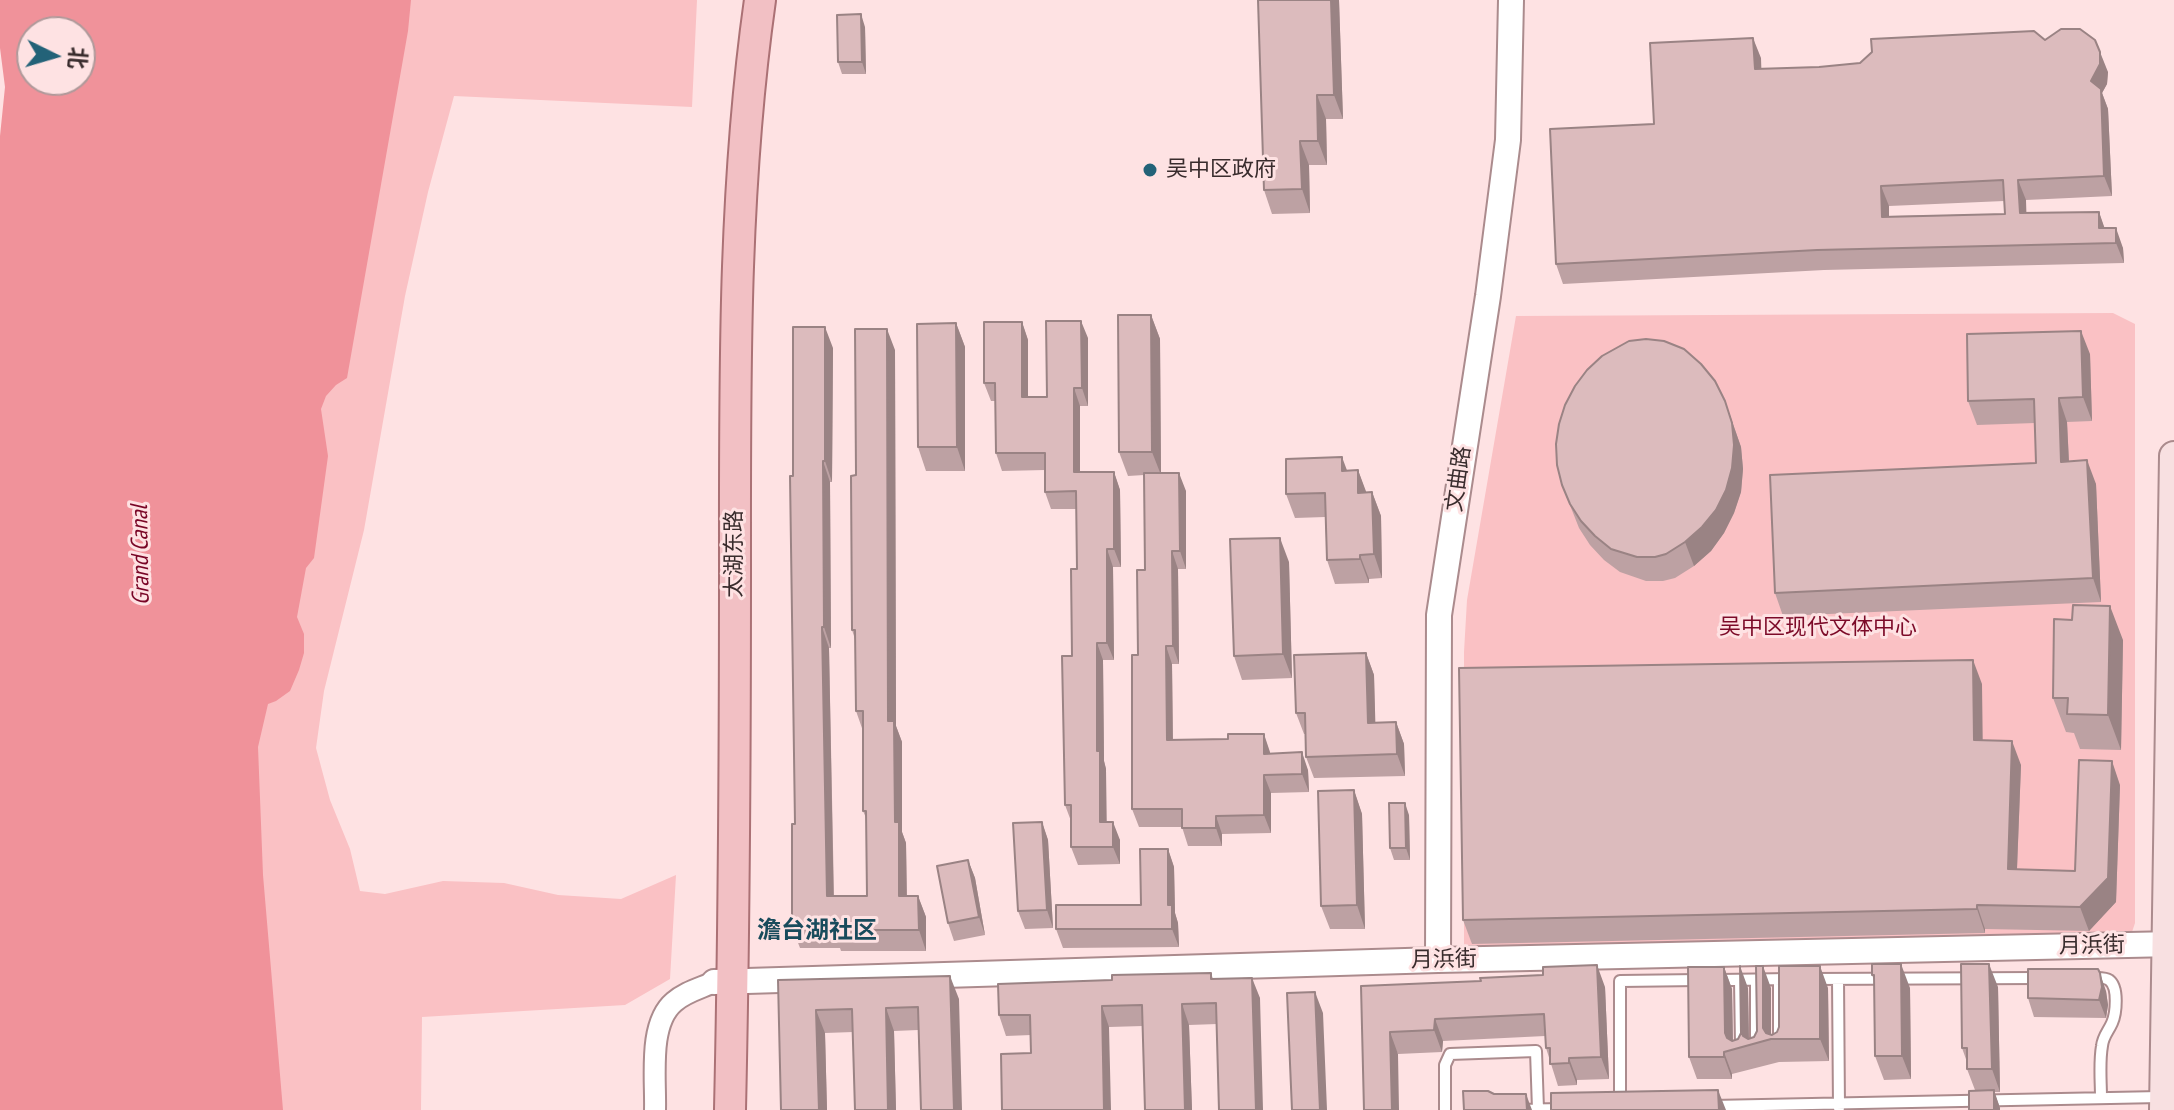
<!DOCTYPE html>
<meta charset="utf-8">
<style>
body{margin:0}
#map{position:relative;width:2174px;height:1110px;overflow:hidden;background:#fee2e3;font-family:"PT Sans Narrow","Noto Sans SC",sans-serif}
canvas{display:block}
.north{position:absolute;left:16px;top:16px;width:80px;height:80px;box-sizing:border-box;background:#fee2e3;border:2px solid #af999a;border-radius:50%;rotate:95deg;font-size:22px;font-weight:700;line-height:32px;text-align:center;color:#392c2d}
.north::after{content:'';display:block;margin:auto;width:28px;height:36px;background:#236278;clip-path:polygon(50% 0,100% 100%,50% 72%,0 100%)}
</style>
<div id="map">
<canvas width="2174" height="1110"></canvas>
<div class="north">北</div>
</div>
<script>
const ctx = document.querySelector('canvas').getContext('2d');
ctx.lineJoin = 'round';
function fillPath(path, color) {
  ctx.fillStyle = color;
  ctx.fill(path, 'evenodd');
}
function stroke(path, color, width, dash) {
  ctx.strokeStyle = color;
  ctx.lineWidth = width;
  ctx.lineCap = dash ? 'butt' : 'round';
  ctx.setLineDash(dash || []);
  ctx.stroke(path);
}
function label(font, color, halo, rows, align = 'center') {
  ctx.font = font + ' "PT Sans Narrow","Noto Sans SC",sans-serif';
  ctx.lineWidth = 6;
  ctx.setLineDash([]);
  ctx.textBaseline = 'middle';
  ctx.strokeStyle = halo;
  ctx.fillStyle = color;
  for (const [text, x, y, turn = 0] of rows) {
    ctx.save();
    ctx.translate(x, y);
    ctx.rotate((+turn || 0) * Math.PI / 180);
    ctx.textAlign = isNaN(turn) ? turn : align;
    if (halo) ctx.strokeText(text, 0, 0);
    ctx.fillText(text, 0, 0);
    ctx.restore();
  }
}
fillPath(new Path2D(`
 M315,0H697L692,107L454,96L428,192L405,296L364,530L324,691L316,748L330,800L350,849L360,891L385,894L443,881L504,883L558,895L621,899L676,875L670,979L625,1005L422,1017L421,1110H234L223,845Z
 M2113,313L2135,324V923L2132,932L2122,937L1464,949V652L1467,600L1516,316Z`), '#fac1c4');
fillPath(new Path2D(`
 M0,0H411L408,31L347,378L336,385L326,396L321,409L328,456L314,558L306,568L297,617L304,634V653L299,670L290,691L276,701L268,704L258,747L263,875L283,1110H0V136L5,87L0,48ZM32,32H80V80H32Z`), '#f0929a');
const service = new Path2D(`
 M2091,978C2096,978 2105,977 2109,980C2119,987 2116,1014 2112,1023C2108,1032 2103,1036 2102,1046C2099,1063 2101,1081 2101,1098
 M1811,979L2039,978
 M1838,979L1839,1108
 M1719,980L1791,979
 M1740,980L1741,1046
 M1756,980V1046
 M1779,1037V979
 M1620,1102V981L1699,980
 M1712,1106L2160,1097
 M1445,1110V1065L1450,1054L1536,1051L1538,1109
 M1503,1110L1564,1109`);
const minor = new Path2D(`
 M655,1110C656,1078 648,1024 674,1002C685,992 701,988 714,982`);
const tertiary = new Path2D(`
 M1438,960L1439,615L1488,296L1508,140L1511,0
 M714,982L1438,960L2174,944`);
const secondary = new Path2D(`
 M2164,1110L2174,456`);
const primary = new Path2D(`
 M730,1110C734,931 735,752 735,573C735,381 733,190 760,0`);
stroke(service, '#ab8b8d', 14);
stroke(minor, '#ab8b8d', 24);
stroke(tertiary, '#ab8b8d', 28);
stroke(secondary, '#ab8b8d', 32);
stroke(primary, '#ab7175', 34);
stroke(service, '#fff', 10);
stroke(minor, '#fff', 20);
stroke(tertiary, '#fff', 24);
stroke(secondary, '#f8e0e1', 28);
stroke(primary, '#f2c0c4', 30);
fillPath(new Path2D(`
 M1339,0L1343,119H1326L1327,165H1309L1310,213L1272,214L1264,190Z
 M865,27L866,74H842L838,62Z
 M2045,40L2108,72L2107,84L2102,93L2108,109L2112,196L2026,200V213L2099,212L2104,228L2123,248L2124,263L1824,270L1563,284L1556,264L1654,124L1761,58V69L1819,67L1860,63ZM2004,201L2005,214L1889,216V206Z
 M1151,315L1160,339L1161,473L1186,491V569H1178L1179,664H1172L1173,740L1270,752V754L1308,770L1309,792L1271,793V833L1222,834V846H1188L1182,827H1139L1132,809L1138,655L1145,570L1144,475L1128,476L1119,452Z
 M1022,322L1028,340V397H1047L1088,338V406H1080V472H1114L1120,490L1121,567H1113L1114,660H1103L1104,761L1106,769V822L1120,840V864L1078,865L1071,847V821L1065,805L1077,569L1076,509H1051L1045,492V470L1002,471L996,453L995,401H991L984,383Z
 M956,323L965,347V471H926L918,447Z
 M833,348L832,482H830L831,648H829L834,896H867V820L863,811V731L856,711L855,639L852,630L856,475L895,350L896,726L902,742V832L906,843L907,896H918L926,917V951H841L840,948H800L792,927L795,824L793,476Z
 M2090,354L2092,421L2067,422L2069,461L2096,484L2101,602L1783,616L1775,593L2036,463L2035,423L1977,425L1968,401Z
 M1725,401L1741,447L1743,469L1741,492L1734,513L1724,533L1711,551L1694,566L1675,578L1663,581H1646L1620,572L1604,560L1590,545L1579,528L1562,485Z
 M1347,470H1358L1366,493L1372,492L1381,516L1382,578L1369,579V583L1335,584L1327,560L1325,517L1295,518L1286,494Z
 M1289,562L1292,678L1242,680L1234,656Z
 M2123,640L2121,750L2080,749L2074,733L2066,732L2053,698Z
 M1366,653L1374,675L1375,723L1396,722L1404,744L1405,776L1314,778L1306,757L1305,734H1304L1296,713Z
 M1982,684V740L2021,765L2017,870L2075,871L2120,785L2116,902L2089,931L1985,929V933L1472,944L1463,920Z
 M1354,790L1362,814L1365,929H1330L1321,906Z
 M1409,815L1410,860H1394L1390,848Z
 M1042,822L1048,840L1053,928L1025,929L1018,911Z
 M1168,849L1174,867L1175,913L1178,923L1179,947L1063,948L1056,929L1141,905Z
 M968,860L975,878L985,935L954,941L948,923Z
 M1724,967L1732,989L1733,1041L1738,1039L1741,1033L1748,988L1749,1039L1754,1037L1757,1031L1771,988V1035L1777,1032L1828,988L1829,1061L1779,1062L1732,1074V1079H1697L1689,1057Z
 M1211,973L1213,979L1260,998L1217,1024L1189,1025L1192,1110H1145L1143,1026L1109,1027L1031,1053V1035L1006,1036L999,1015L1112,980Z
 M1872,975L1910,988L1911,1079L1884,1080L1875,1056L1874,980Z
 M778,980L959,999L918,1030L894,1031L896,1110H855L853,1032L825,1033L827,1110H781Z
 M1361,986L1605,987L1609,1079L1577,1080V1085L1558,1086L1546,1048L1545,1036L1443,1041L1442,1052L1398,1054Z
 M1998,987L2000,1092H1994L2000,1108L1975,1090L1967,1069V1062L1962,1048Z
 M2106,991L2108,1005L2106,1018L2034,1017L2028,998Z`), '#bda1a3');
fillPath(new Path2D(`
 M1331,0H1339L1343,119L1334,95Z
 M861,14L865,27L866,74L862,62Z
 M1753,38L1761,58L1762,89L1755,69Z
 M2100,52L2108,72L2107,84L2102,93L2108,109L2112,196L2104,176L2091,81Z
 M1317,95L1326,119L1327,165L1318,141Z
 M1300,141L1309,165L1310,213L1302,189Z
 M2018,180L2026,200L2027,233L2020,213Z
 M1881,186L1889,206V237L1882,217Z
 M2099,212L2106,232L2099,228Z
 M2116,228L2123,248L2124,263L2116,243Z
 M1151,315L1160,339L1161,475L1152,452Z
 M1081,321L1088,338V406L1082,388Z
 M1022,322L1028,340V414L1022,397Z
 M956,323L965,347V471L957,447Z
 M825,327L833,348L832,482L825,461Z
 M887,329L895,350L896,726L902,742V832L906,843L907,917L899,896L888,721Z
 M2081,331L2090,354L2092,421L2083,397Z
 M1074,388L1080,406V490L1074,472Z
 M2059,398L2067,422L2070,485L2061,462Z
 M1725,401L1741,447L1743,469L1741,492L1734,513L1724,533L1711,551L1694,566L1685,542Z
 M1342,457L1351,481L1342,471Z
 M2087,460L2096,484L2101,602L2093,578Z
 M823,461L830,482L831,648L824,627Z
 M1358,470L1367,494L1358,493Z
 M1114,472L1120,490L1121,567L1114,549Z
 M1179,473L1186,491V569L1180,551Z
 M1372,492L1381,516L1382,578L1374,554Z
 M1280,538L1289,562L1292,678L1283,654Z
 M1107,549L1113,567L1114,660L1107,643Z
 M1172,551L1178,569L1179,664L1173,646Z
 M1360,555L1369,579V583L1360,559Z
 M2110,606L2123,640L2121,750L2108,715Z
 M822,627L829,648L834,917L827,896Z
 M1097,643L1103,660L1104,761L1106,769L1107,840L1100,822L1097,751Z
 M1166,646L1172,664L1173,758L1167,740Z
 M1366,653L1374,675L1376,745L1368,723Z
 M1973,660L1982,684L1983,763L1974,740Z
 M1396,722L1404,744L1405,776L1397,754Z
 M1264,734L1270,752L1271,772L1264,754Z
 M2012,741L2021,765L2016,893L2008,869Z
 M1302,752L1308,770L1309,792L1302,774Z
 M2112,761L2120,785L2116,902L2089,931L2080,907Z
 M1264,775L1271,793V833L1264,815Z
 M1354,790L1362,814L1365,929L1357,905Z
 M1405,803L1409,815L1410,860L1406,848Z
 M1216,816L1222,834V846L1216,828Z
 M1042,822L1048,840L1053,928L1047,910Z
 M1113,822L1120,840V864L1113,847Z
 M1168,849L1174,867L1175,913L1178,923L1179,947L1172,929L1168,905Z
 M968,860L975,878L985,935L979,917Z
 M918,896L926,917V951L919,930Z
 M1977,905L1985,929V933L1977,909Z
 M1901,964L1910,988L1911,1079L1902,1056Z
 M1989,964L1998,987L2000,1092L1992,1069Z
 M1597,965L1605,987L1609,1079L1601,1057Z
 M1740,966L1748,988L1749,1045L1746,1046L1741,1031Z
 M1763,966L1771,988V1040L1763,1028Z
 M1820,966L1828,988L1829,1061L1820,1039Z
 M1724,967L1732,989L1733,1050L1725,1033Z
 M2100,973L2106,991L2108,1005L2106,1018L2099,1000Z
 M950,976L959,999L962,1110H954Z
 M1252,978L1260,998L1263,1110H1256Z
 M1315,992L1323,1013L1327,1110H1320Z
 M1182,1004L1189,1025L1192,1110H1185Z
 M1102,1006L1109,1027L1111,1110H1104Z
 M886,1008L894,1031L896,1110H888Z
 M816,1010L825,1033L827,1110H819Z
 M1435,1019L1443,1041L1442,1052L1434,1030Z
 M1390,1032L1398,1054L1399,1110H1392Z
 M1724,1052L1732,1074V1079L1724,1057Z
 M1569,1058L1577,1080V1085L1569,1063Z
 M1718,1090L1726,1110H1719Z
 M1994,1090L2000,1108V1110H1994Z
 M1526,1094L1532,1110H1527Z`), '#9a8384');
const building = new Path2D(`
 M1258,0H1331L1334,95H1317L1318,141H1300L1302,189L1264,190Z
 M861,14L862,62H838L837,15Z
 M2061,29H2080L2095,40L2100,52V64L2091,81L2101,89L2104,176L2018,180L2020,213L2099,212V228H2116V243L1817,250L1556,264L1550,129L1654,124L1650,43L1753,38L1755,69L1819,67L1860,63L1872,52L1871,39L2034,31L2045,40ZM2003,180L2005,214L1882,217L1881,186Z
 M1118,315H1151L1152,452H1119Z
 M1046,321H1081L1082,388H1074V472H1114V549H1107V643H1097V751H1100V822H1113V847H1071V805H1065L1062,656H1072L1071,569H1077L1076,491L1045,492V453H996L995,383H984V322H1022V397H1047Z
 M956,323L957,447H918L917,324Z
 M793,327H825V461H823L824,627H822L827,896H867L866,811H863V711H856L855,630H852L851,476L856,475L855,329H887L888,721H894L895,822H899V896H918L919,930H833V927H792V824H795L790,476H793Z
 M2081,331L2083,397L2059,398L2061,462L2087,460L2093,578L1775,593L1770,475L2036,463L2034,399L1968,401L1967,334Z
 M1646,339L1664,341L1684,349L1701,364L1715,381L1725,401L1732,423L1734,445L1732,468L1726,490L1716,510L1702,527L1685,542L1666,554L1655,557H1637L1611,549L1595,536L1581,521L1570,504L1562,485L1557,465L1556,444L1559,424L1565,405L1575,386L1587,370L1602,356L1629,341Z
 M1342,457V471L1358,470V493L1372,492L1374,554L1360,555V559L1327,560L1325,493L1286,494V459Z
 M1144,473H1179L1180,551H1172L1173,646H1166L1167,740L1228,739V734H1264V754L1302,752V774L1264,775V815L1216,816V828H1182V809H1132V655H1138L1137,570H1145Z
 M1280,538L1283,654L1234,656L1230,539Z
 M2073,605L2110,606L2108,715L2067,714L2068,698H2053L2054,619L2072,620Z
 M1366,653L1368,723L1396,722L1397,754L1306,757L1305,713H1296L1294,655Z
 M1973,660L1974,740L2012,741L2008,869L2075,871L2079,760L2112,761L2108,878L2080,907L1977,905V909L1463,920L1459,668Z
 M1354,790L1357,905L1321,906L1318,791Z
 M1389,803H1405L1406,848H1390Z
 M1042,822L1047,910L1018,911L1013,823Z
 M1140,849H1168V905H1172V929H1056V905H1141Z
 M968,860L979,917L948,923L937,866Z
 M1872,964H1901L1902,1056H1875L1874,975H1872Z
 M1961,964H1989L1992,1069H1967V1048H1962Z
 M1597,965L1601,1057L1569,1058V1063L1550,1064V1048H1546L1544,1014L1435,1019L1434,1030L1390,1032L1392,1110H1364L1361,986L1481,981L1480,978L1543,975V967Z
 M1740,966L1741,1031L1743,1036L1748,1039L1754,1037L1757,1031L1756,966H1763V1028L1766,1033L1772,1035L1777,1032L1779,1027V966H1820V1039H1771L1724,1052V1057H1689L1688,967H1724L1725,1033L1727,1038L1732,1041L1738,1039L1741,1033Z
 M2028,969H2098L2100,973L2102,987L2099,1000L2028,998Z
 M1211,973V979L1252,978L1256,1110H1219L1216,1003L1182,1004L1185,1110H1145L1142,1005L1102,1006L1104,1110H1002L1001,1054L1031,1053L1030,1015H999L998,984L1112,980V975Z
 M950,976L954,1110H921L918,1007L886,1008L888,1110H855L852,1009L816,1010L819,1110H781L778,980Z
 M1315,992L1320,1110H1292L1287,993Z
 M1718,1090L1719,1110H1551V1093Z
 M1994,1090V1110H1969V1091Z
 M1463,1091H1488L1494,1094H1526L1527,1110H1464Z`);
fillPath(building, '#dcbbbd');
stroke(building, '#9a8384', 2);
for (const [x, y, r, color] of [
 [1150,170,8,"#236278"]
]) {
  const dot = new Path2D();
  dot.arc(x, y, r, 0, 2 * Math.PI);
  ctx.fillStyle = color;
  ctx.fill(dot);
  stroke(dot, '#fee2e3', 3);
}
label('22px', '#392c2d', '#fee2e3', [
 ["吴中区政府",1166,170]
], 'left');
label('22px', '#392c2d', '#fee2e3', [
 ["文曲路",1459,479,-82],
 ["太湖东路",735,554,-90],
 ["月浜街",2092,946,-1],
 ["月浜街",1444,960,-1]
]);
label('22px', '#7c0a28', '#fee2e3', [
 ["吴中区现代文体中心",1818,628]
]);
label('italic 24px', '#790526', '#fee2e3', [
 ["Grand Canal",141,555,-91]
]);
label('bold 24px', '#194b5c', '#fee2e3', [
 ["澹台湖社区",817,931]
]);
</script>
